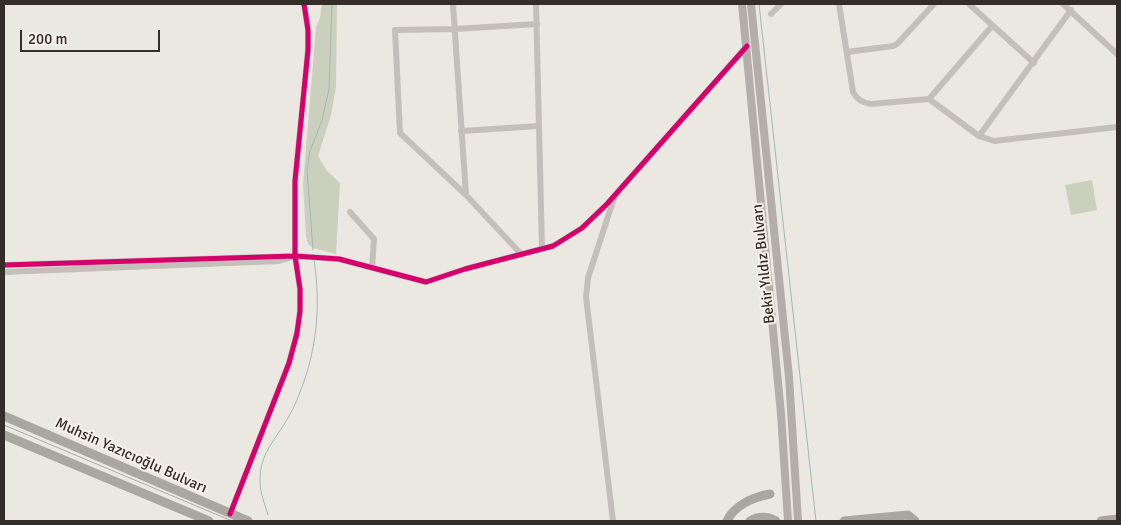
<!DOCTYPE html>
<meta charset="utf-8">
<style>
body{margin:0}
#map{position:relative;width:1121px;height:525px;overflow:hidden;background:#ebe7e1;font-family:Signika,sans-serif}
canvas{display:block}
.frame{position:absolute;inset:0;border:5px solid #342d29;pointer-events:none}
.scale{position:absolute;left:20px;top:30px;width:140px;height:22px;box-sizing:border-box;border:2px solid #342d29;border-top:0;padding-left:6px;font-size:15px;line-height:18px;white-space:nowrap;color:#342d29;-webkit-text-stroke:4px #f7f2e9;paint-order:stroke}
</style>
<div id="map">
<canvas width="1121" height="525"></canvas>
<div class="frame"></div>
<div class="scale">200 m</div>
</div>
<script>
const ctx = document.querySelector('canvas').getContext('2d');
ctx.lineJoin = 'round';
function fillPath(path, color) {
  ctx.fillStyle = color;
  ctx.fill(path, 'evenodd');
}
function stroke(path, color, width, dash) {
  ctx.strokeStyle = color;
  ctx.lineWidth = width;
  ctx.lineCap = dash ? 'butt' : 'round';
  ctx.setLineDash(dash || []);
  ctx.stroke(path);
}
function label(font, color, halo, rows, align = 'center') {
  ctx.font = font + ' Signika,sans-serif';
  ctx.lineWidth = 4;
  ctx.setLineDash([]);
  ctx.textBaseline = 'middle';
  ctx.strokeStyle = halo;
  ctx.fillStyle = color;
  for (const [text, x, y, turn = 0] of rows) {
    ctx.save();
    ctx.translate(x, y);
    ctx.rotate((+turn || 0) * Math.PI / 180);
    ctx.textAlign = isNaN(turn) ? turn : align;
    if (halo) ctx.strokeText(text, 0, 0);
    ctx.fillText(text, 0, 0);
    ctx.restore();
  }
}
fillPath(new Path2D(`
 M322,4H337L336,86L331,115L318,156L327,171L340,183L336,254L313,248L308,244L306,236L303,184L316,27L320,18Z
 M1092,180L1097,210L1071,215L1065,185Z`), '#cbcfbd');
stroke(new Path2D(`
 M759,4L816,521
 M313,250L307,170L310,151L322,120L329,89L332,4
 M268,515C265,504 260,493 260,482C259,459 271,444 283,426C290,415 296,404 300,392C317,350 321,304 314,260`), '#9fb8b9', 1);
stroke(new Path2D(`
 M453,4L466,195
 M536,4L542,249
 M839,4L853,92C857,100 863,103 871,104L929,99L979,136L994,141L1117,127
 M969,4L1034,63
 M1063,4L1117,54
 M771,14L781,4
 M847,52L893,46L897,44L934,4
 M929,99L992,26
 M461,131L539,126
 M979,136L1071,10
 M350,212L374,239L372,268
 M522,255L466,195L400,133L395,30L455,29L537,24
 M4,265L295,256L339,259L426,282L465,269L553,246L582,228L607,204L747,46
 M4,272L279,261L289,258
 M230,514L289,363L297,333L300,311V289L295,256V181L308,50V30L304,4
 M613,521L586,297L588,278L614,198`), '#c4bfba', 6);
stroke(new Path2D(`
 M742,4L781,414L788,521
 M751,4L789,377L798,521`), '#b3aea9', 8);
stroke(new Path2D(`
 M4,416L248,521
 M4,435L209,521
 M727,521C734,505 754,497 770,494
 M750,521C758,516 768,516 776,521
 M844,521L908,515L915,521
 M1101,521L1117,519`), '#aaa6a0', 9);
stroke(new Path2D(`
 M4,425L232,521`), '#aca8a4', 1);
stroke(new Path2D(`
 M4,265L295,256L339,259L426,282L465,269L553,246L582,228L607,204L747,46
 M230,514L289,363L297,333L300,311V289L295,256V181L308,50V30L304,4`), '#d6006c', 5);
label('15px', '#342d29', '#f7f2e9', [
 ["Bekir Yıldız Bulvarı",764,264,-96],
 ["Muhsin Yazıcıoğlu Bulvarı",131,456,24]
]);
</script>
